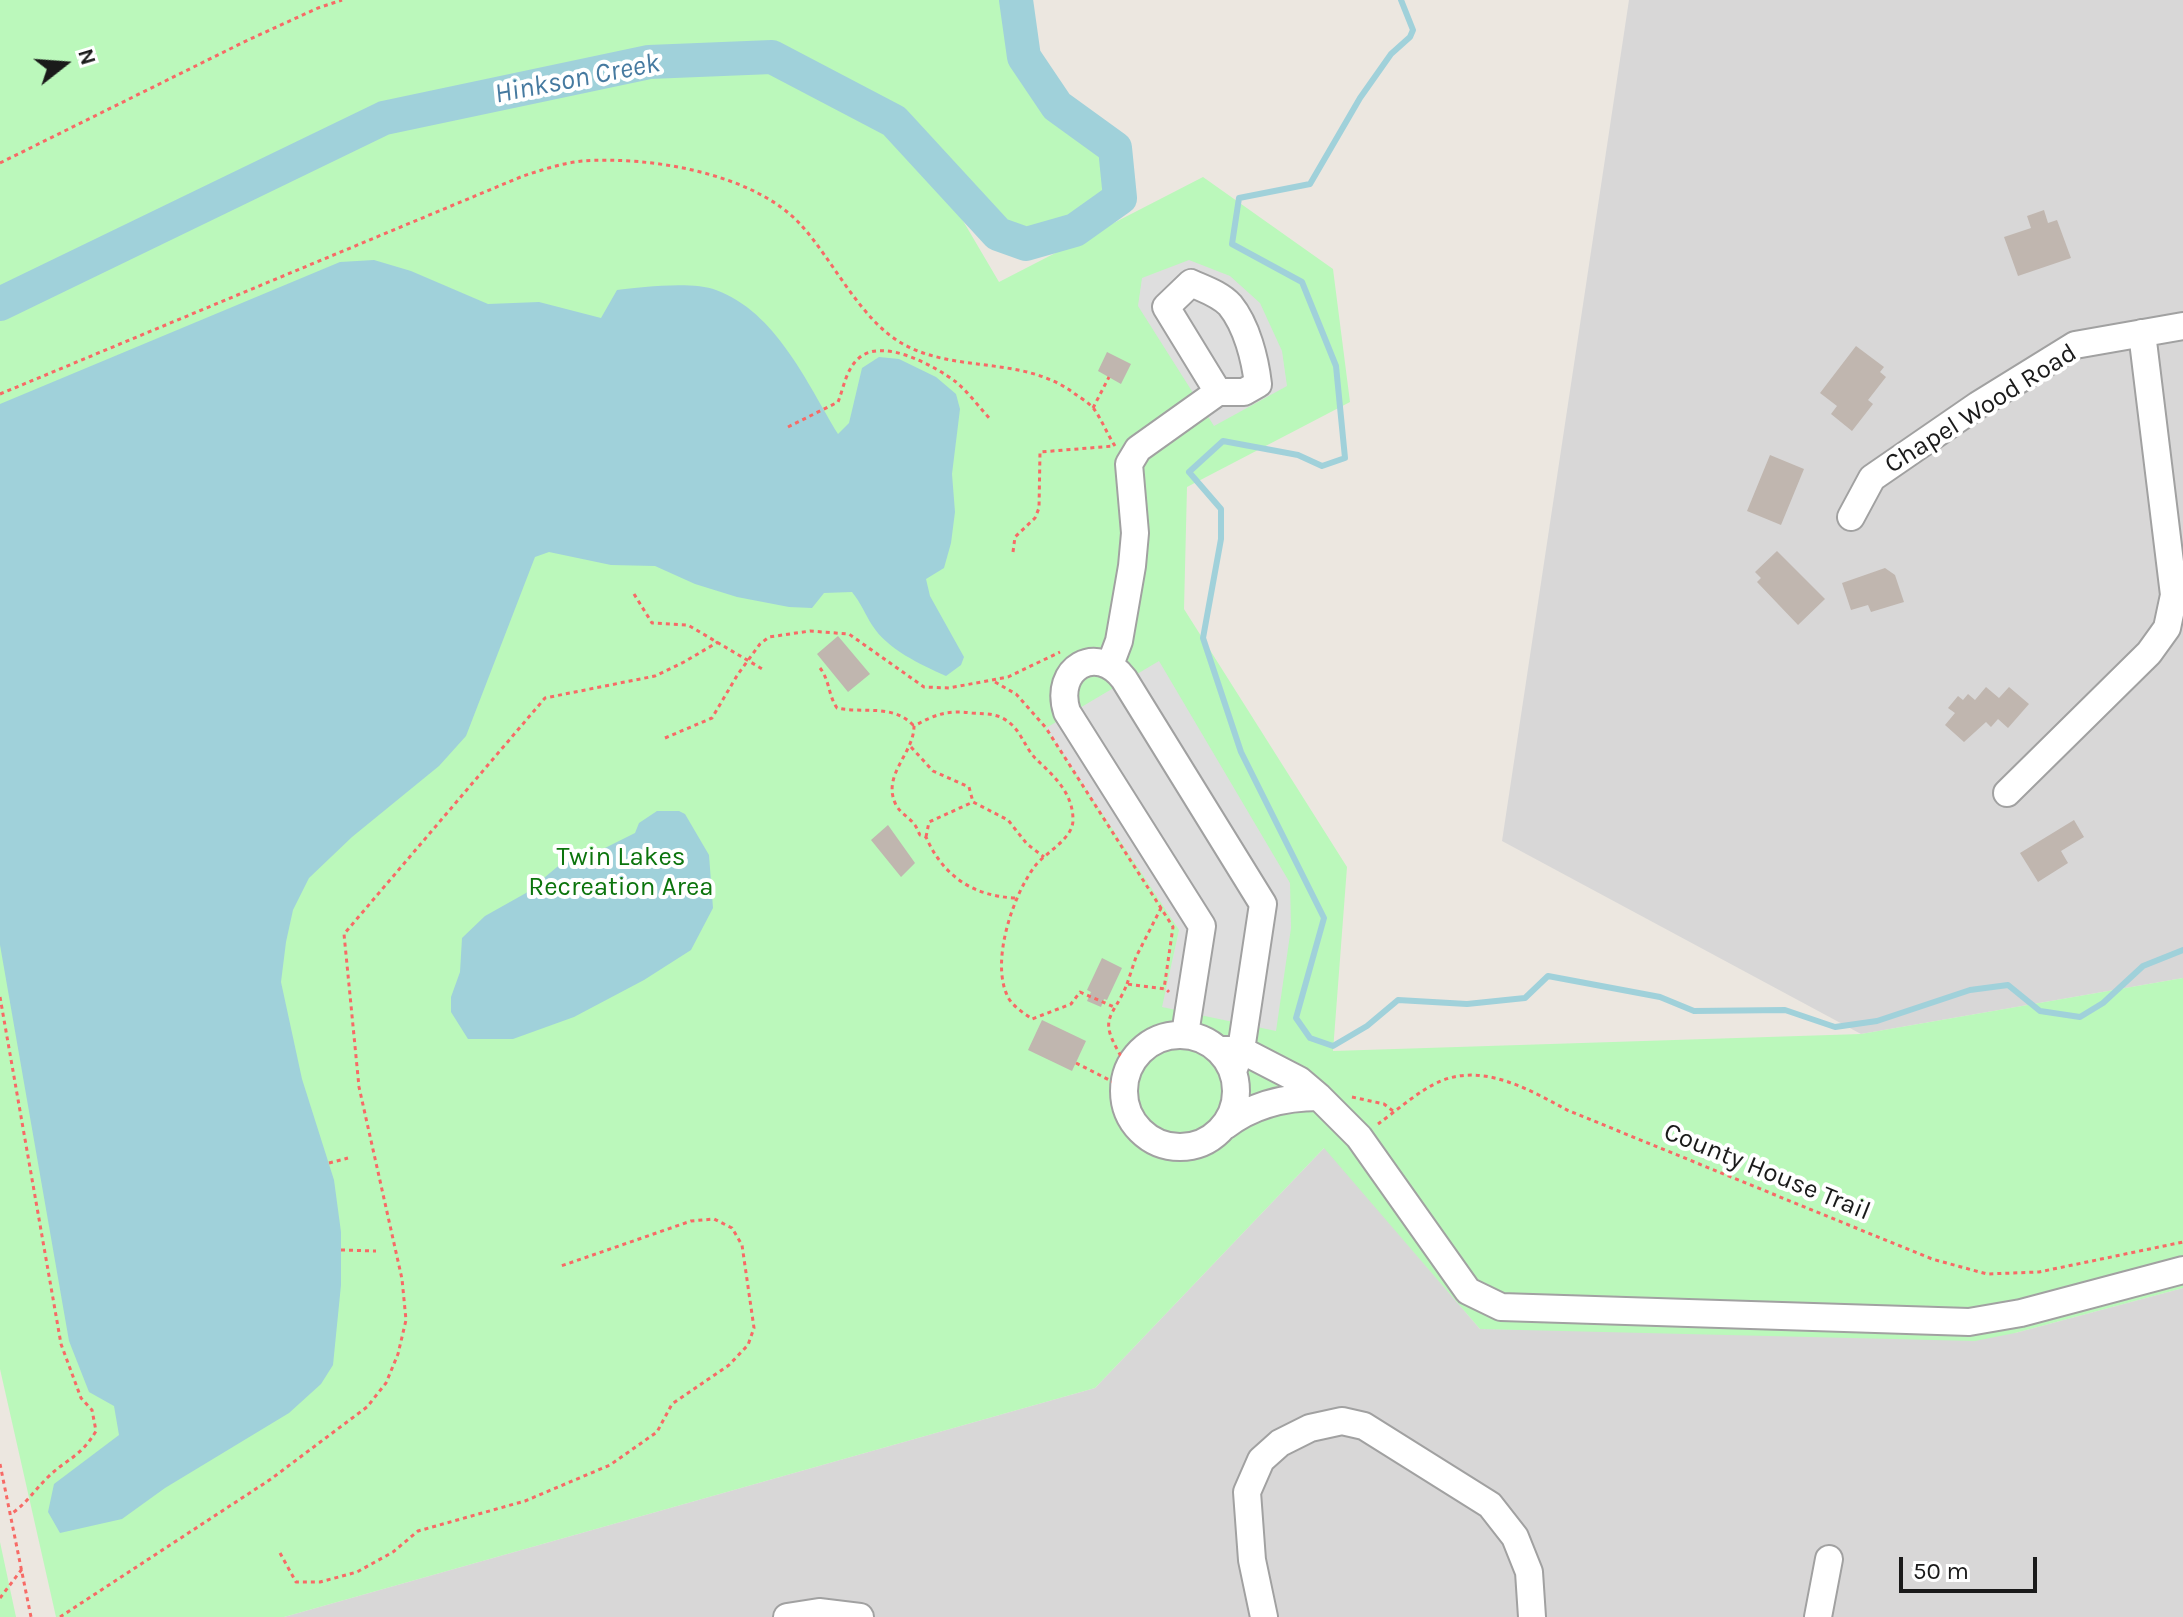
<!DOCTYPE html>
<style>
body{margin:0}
#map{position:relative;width:2183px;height:1617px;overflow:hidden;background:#ece7e0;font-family:Karla,sans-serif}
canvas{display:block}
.north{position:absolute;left:24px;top:24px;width:80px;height:80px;-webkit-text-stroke:6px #fff;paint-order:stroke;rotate:73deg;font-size:22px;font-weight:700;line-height:32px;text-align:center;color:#1a1a1a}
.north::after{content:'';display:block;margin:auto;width:28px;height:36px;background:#1a1a1a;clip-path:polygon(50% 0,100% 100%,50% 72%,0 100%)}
.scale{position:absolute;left:1899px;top:1557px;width:138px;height:36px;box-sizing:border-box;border:4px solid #1a1a1a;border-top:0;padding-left:10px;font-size:24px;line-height:28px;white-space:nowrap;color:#1a1a1a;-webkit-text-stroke:6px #fff;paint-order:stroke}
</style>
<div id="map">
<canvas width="2183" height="1617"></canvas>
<div class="north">N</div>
<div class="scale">50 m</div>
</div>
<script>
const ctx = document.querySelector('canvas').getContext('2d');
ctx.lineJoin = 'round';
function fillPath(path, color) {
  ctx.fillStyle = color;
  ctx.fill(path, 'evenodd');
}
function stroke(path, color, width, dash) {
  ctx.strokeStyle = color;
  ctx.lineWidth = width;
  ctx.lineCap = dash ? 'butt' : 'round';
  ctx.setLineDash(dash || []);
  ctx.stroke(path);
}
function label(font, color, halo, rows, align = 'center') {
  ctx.font = font + ' Karla,sans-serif';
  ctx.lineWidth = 8;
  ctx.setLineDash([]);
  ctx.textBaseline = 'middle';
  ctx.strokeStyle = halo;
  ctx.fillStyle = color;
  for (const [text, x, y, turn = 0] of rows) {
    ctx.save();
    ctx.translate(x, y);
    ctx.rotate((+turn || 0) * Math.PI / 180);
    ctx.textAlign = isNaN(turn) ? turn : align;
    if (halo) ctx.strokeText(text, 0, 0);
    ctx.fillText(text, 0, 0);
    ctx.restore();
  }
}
fillPath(new Path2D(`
 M1629,0H2183V978L1861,1034L1502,841Z
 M1325,1147L1480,1329L2015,1333L2183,1288V1617H284L1095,1388Z`), '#d8d7d7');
fillPath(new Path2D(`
 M0,0H1016L1024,57L1057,106L1115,148L1120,198L1075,230L1026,244L998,234L894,121L853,100L932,168L999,282L1203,177L1333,269L1350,402L1187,487L1184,609L1347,867L1333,1051L1861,1034L2183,978V1288L2015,1333L1975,1341L1480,1329L1324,1148L1095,1388L284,1617H56L0,1369V313L17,302L262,184L448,105L384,118L0,304ZM772,57L814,79V80L741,59Z
 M0,1542L16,1617H0Z`), '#bbf8bb');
fillPath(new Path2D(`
 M1189,260L1230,276L1260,303L1282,351L1287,386L1214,426L1138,306L1142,278Z
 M1159,661L1290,883L1291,928L1276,1031L1162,1007L1179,930L1046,728Z`), '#dedede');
fillPath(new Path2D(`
 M374,260L411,271L488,304L539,302L601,318L617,290C641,287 693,281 716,290C776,312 807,383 838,434L849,423L862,368L879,357L899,359L936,377L956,394L960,409L952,474L955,512L951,543L944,568L926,579L930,596L964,657L961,665L946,676C920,664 888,650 872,625C865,614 861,603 852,592L824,593L812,608L789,607L737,597L695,584L655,566L611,565L549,552L535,557L466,736L439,766L352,837L309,878L293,910L286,942L281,982L302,1079L334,1180L341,1232V1285L333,1365L321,1384L289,1413L165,1488L122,1519L60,1533L48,1512L54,1484L119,1435L114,1406L89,1392L69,1341L0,945V404L340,262Z
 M657,811H679L685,814L709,855L713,908L691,950L644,980L574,1017L513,1039H468L451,1012V997L460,972L462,938L485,916L526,893L563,862L597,852L635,833L639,823Z`), '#a0d1da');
stroke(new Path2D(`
 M1401,0L1413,30L1410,37L1391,54L1360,98L1310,184L1239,198L1232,244L1302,282L1336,366L1345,458L1322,466L1298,455L1223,441L1189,472L1221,509V539L1203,638L1241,752L1324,918L1296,1018L1310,1038L1333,1046L1367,1026L1398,1000L1467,1004L1525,998L1548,976L1660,997L1694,1011L1785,1010L1835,1027L1877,1021L1970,990L2008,985L2040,1011L2080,1017L2103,1003L2143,966L2183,950`), '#a0d1da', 6);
stroke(new Path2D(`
 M0,304L384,118L649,62L772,57L894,121L998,234L1026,244L1075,230L1120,198L1115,148L1057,106L1024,57L1016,0`), '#a0d1da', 34);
fillPath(new Path2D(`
 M2044,210L2048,223L2057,220L2071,258L2018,276L2004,237L2031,228L2027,216Z
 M1856,346L1884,367L1880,372L1886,377L1868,400L1873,404L1852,431L1831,414L1837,406L1820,393Z
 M1107,352L1131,364L1121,384L1098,371Z
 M1770,455L1804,469L1781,525L1747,511Z
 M1777,551L1825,599L1798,625L1757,582L1761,578L1755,572Z
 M1885,568L1895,575L1904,602L1871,612L1868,605L1851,610L1842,583Z
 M838,636L870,674L848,692L817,654Z
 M1986,687L1999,698L2009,687L2029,704L2008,728L1998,719L1991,727L1986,722L1964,742L1945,725L1955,713L1948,708L1958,696L1963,700L1968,694L1975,700Z
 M2074,820L2084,837L2061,851L2068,863L2038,882L2020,853Z
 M888,825L915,863L901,877L871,840Z
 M1102,958L1122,968L1107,1000L1104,999L1101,1007L1087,1001L1091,992L1087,990Z
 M1042,1020L1086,1041L1072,1071L1028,1050Z`), '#c0b6af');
const minor = new Path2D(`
 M1851,517L1872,478L1978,405L2075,345L2183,326
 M1110,665L1119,641L1132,566L1135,533L1129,464L1138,449L1218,392L1166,307L1191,283C1204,289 1220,294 1230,305C1247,326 1255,359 1258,384L1244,392H1218
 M2007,793L2149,653L2167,628L2174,595L2142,333
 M1185,1034L1202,926L1067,712C1053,668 1097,643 1124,679L1263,904L1241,1050L1233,1071
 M1124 1091a56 56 0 1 1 112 0a56 56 0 1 1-112 0Z
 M1220,1050H1241L1299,1080L1319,1097L1359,1137L1468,1291L1501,1307L1969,1322L2021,1313L2183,1270
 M1225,1126C1252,1105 1284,1097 1319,1097
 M787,1617L819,1612L860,1617
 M1264,1617L1252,1560L1247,1492L1261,1460L1280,1443L1310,1428L1342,1421L1364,1426L1490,1505L1515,1537L1529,1572L1532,1617
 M1818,1617L1829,1559`);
stroke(minor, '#a1a1a1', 30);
stroke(new Path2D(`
 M0,163L248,40L318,8L342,0
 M0,394L523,176C542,170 562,163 582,161C649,156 754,173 801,225C833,260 861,321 903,344C957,374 1024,355 1075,394C1081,398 1089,403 1094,409C1102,420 1107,434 1115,446
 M1093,408L1109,377
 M788,427L838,402C844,387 846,369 859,358C883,337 935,366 956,382C969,393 979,407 990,419
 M1013,552L1015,537L1035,518L1039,508L1040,452L1114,446
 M634,594L652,623L688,625L764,670
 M820,668C830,681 828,695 837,708C865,714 892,703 914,726
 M995,682L1016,694L1046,728L1173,927L1164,989
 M665,738L712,718L738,674L760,644L769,637L810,631L849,634L924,687L949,688L1008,677L1060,652
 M911,747L933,771L969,787L973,802
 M926,837L929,822L973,802L1008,820L1027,844L1044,857
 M1015,898C973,896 943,876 926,837L920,835C918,832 917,827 914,824C909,817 901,814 896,805C881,775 914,754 914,726C936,714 947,710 972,713C987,714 999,713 1011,724C1022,734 1026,749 1036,759C1054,776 1073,793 1073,820C1073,839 1046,852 1035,866C1013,895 989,964 1009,999C1015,1008 1024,1013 1032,1019L1071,1004L1080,992L1114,1007
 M1127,984L1136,957L1161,908
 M0,997L61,1344L81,1398L92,1410L96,1431C81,1457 66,1459 47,1478C34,1491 26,1504 11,1514
 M1121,1056C1097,1016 1113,1019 1127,984L1166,989L1169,992
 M1076,1063L1123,1087
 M1114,1096C1114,1073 1118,1059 1136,1044
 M1352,1097L1384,1104L1393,1111
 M1378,1124C1396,1111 1421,1089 1441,1081C1484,1063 1530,1090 1567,1110L1932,1259L1987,1274L2039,1272L2183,1242
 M329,1163L348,1158
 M341,1250L376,1251
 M0,1464L31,1617
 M280,1553L296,1582H320L357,1572L393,1552L418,1531L525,1501L610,1465L657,1432L672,1404L729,1365L748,1345L754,1328L742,1245L732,1228L714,1219L691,1221L561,1266
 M0,1598L22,1569
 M60,1617L271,1479L367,1407L386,1383L398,1354L406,1320L402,1279L359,1087L344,934L545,698L655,676L684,662L718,642`), '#f76a66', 3, [4, 4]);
stroke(minor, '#fff', 26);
label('26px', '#1a1a1a', '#fff', [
 ["Chapel Wood Road",1981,409,-32],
 ["County House Trail",1767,1172,22]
]);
label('26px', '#0c740d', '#fff', [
 ["Twin Lakes",621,858],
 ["Recreation Area",621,888]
]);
label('italic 28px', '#467aa0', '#fff', [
 ["Hinkson Creek",577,79,-11]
]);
</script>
